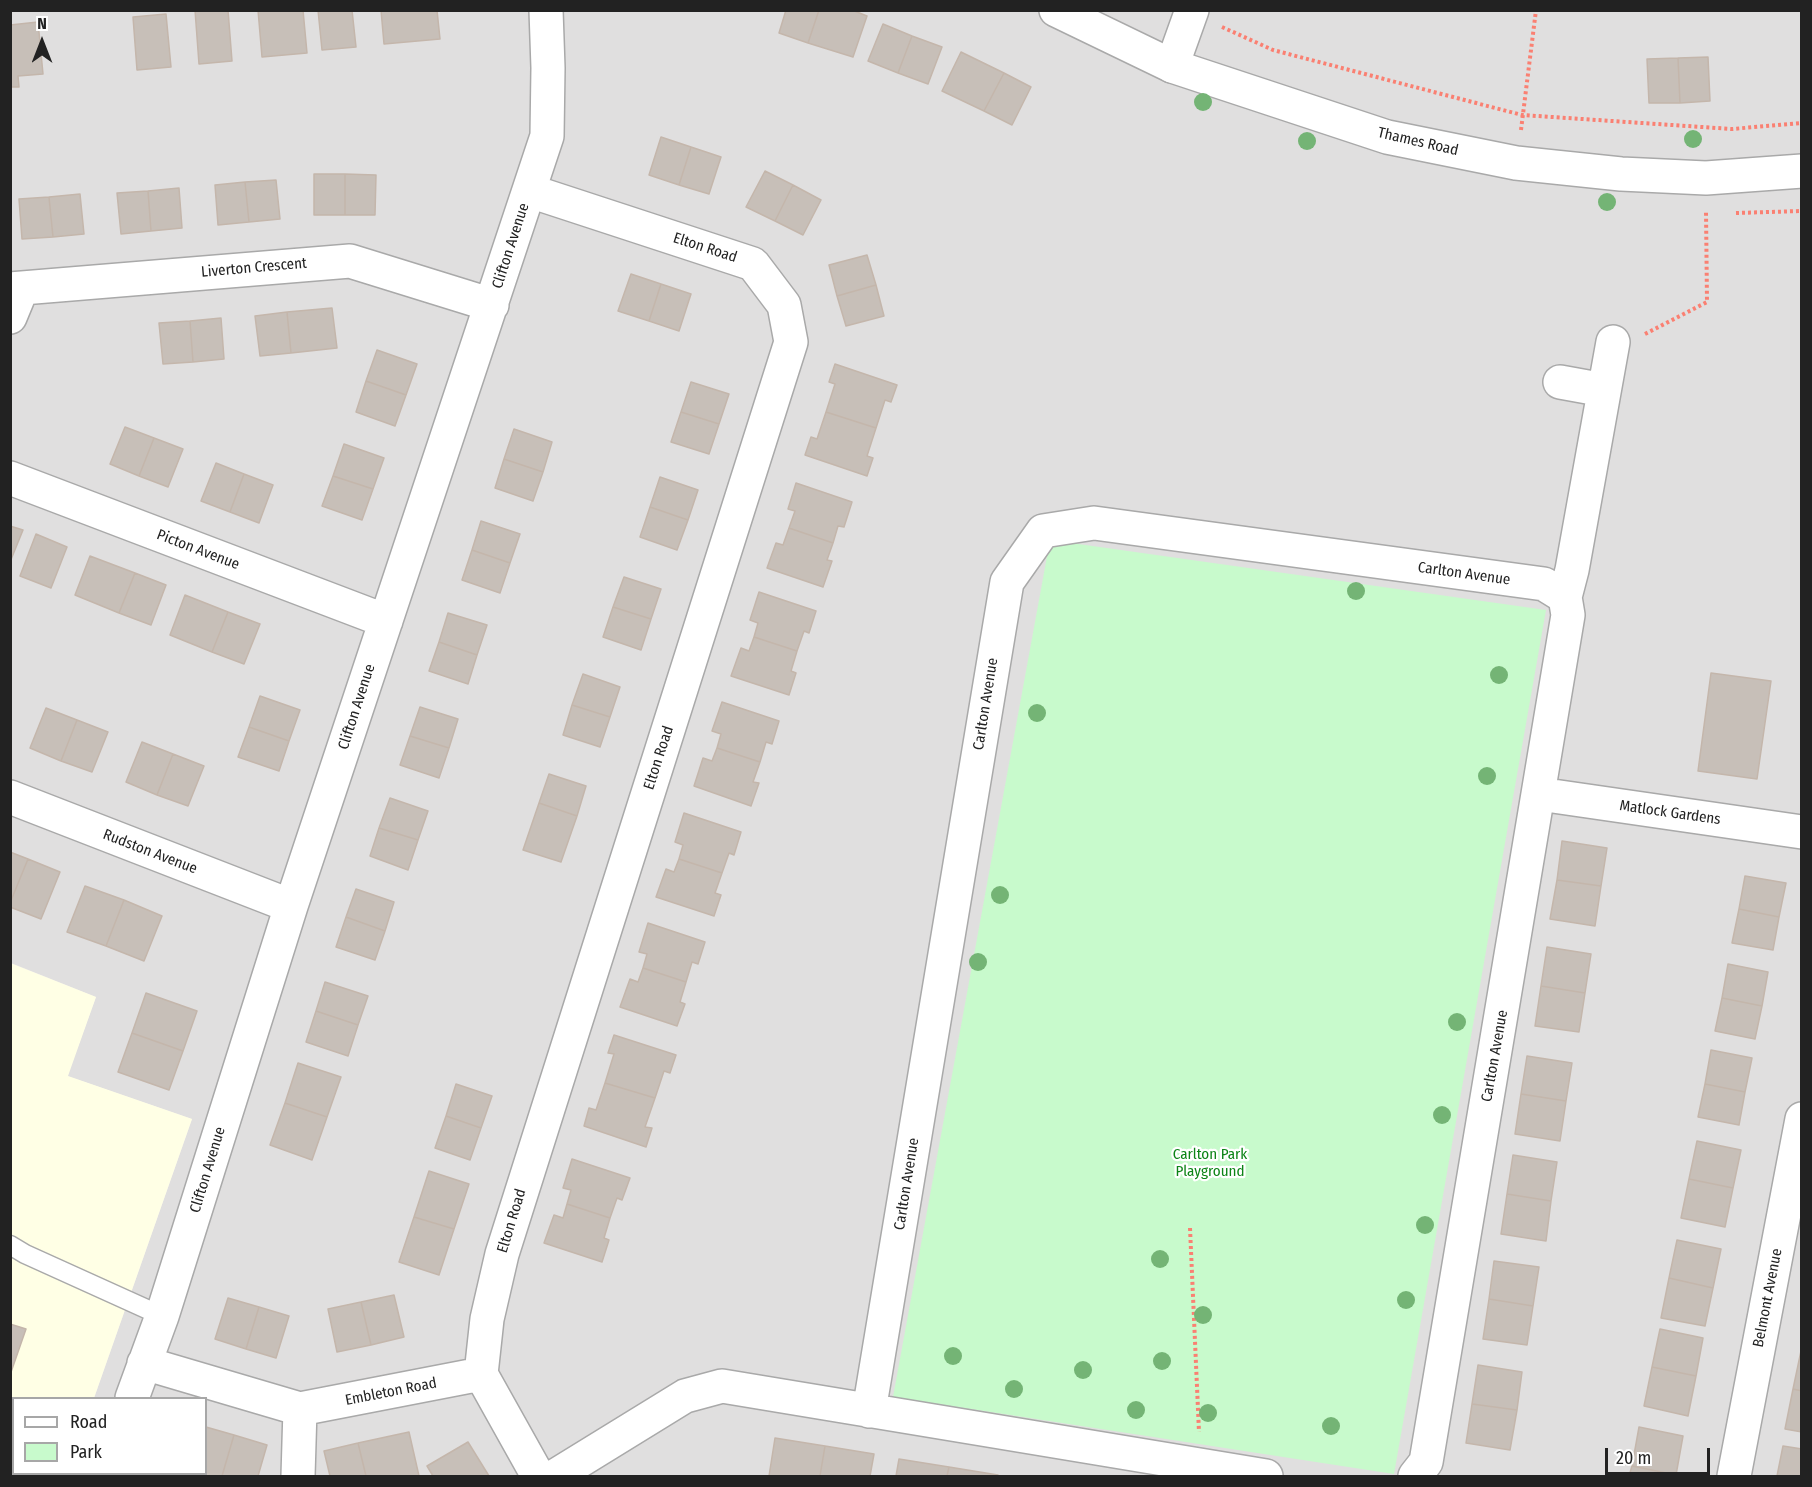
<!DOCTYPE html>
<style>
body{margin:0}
#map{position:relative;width:1812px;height:1487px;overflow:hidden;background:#f2efe9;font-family:"Fira Sans Condensed",sans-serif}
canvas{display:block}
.frame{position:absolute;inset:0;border:12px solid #222;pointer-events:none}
.legend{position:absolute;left:12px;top:1397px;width:195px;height:78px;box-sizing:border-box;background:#fff;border:2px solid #a7a7a7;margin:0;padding:8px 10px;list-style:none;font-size:18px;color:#222}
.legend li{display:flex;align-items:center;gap:12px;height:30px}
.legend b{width:30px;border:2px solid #a7a7a7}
.north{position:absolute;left:12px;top:12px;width:60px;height:60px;-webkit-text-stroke:4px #fff;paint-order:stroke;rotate:0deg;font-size:16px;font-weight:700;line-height:24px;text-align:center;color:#222}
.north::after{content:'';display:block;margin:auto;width:21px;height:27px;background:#222;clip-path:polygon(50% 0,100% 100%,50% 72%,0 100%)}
.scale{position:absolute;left:1605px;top:1448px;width:105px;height:27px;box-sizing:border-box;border:3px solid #222;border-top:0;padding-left:8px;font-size:18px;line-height:21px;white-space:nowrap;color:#222;-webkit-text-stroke:4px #fff;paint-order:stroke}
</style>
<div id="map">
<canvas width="1812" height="1487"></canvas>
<div class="frame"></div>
<ul class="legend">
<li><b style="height:8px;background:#fff"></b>Road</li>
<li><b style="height:16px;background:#c8facc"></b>Park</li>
</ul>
<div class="north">N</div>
<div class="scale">20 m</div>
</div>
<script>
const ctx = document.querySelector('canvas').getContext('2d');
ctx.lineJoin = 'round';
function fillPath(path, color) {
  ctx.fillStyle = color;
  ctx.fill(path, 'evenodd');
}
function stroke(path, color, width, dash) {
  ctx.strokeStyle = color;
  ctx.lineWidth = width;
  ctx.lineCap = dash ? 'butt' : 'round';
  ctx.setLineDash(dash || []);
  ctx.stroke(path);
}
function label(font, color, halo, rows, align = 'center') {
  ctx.font = font + ' "Fira Sans Condensed",sans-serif';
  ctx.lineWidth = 4.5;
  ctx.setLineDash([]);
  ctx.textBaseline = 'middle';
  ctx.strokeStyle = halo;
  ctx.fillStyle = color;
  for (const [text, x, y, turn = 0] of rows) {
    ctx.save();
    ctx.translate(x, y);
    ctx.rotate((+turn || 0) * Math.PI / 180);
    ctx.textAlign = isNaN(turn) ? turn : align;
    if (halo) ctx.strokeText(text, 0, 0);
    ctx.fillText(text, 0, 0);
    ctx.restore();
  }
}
fillPath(new Path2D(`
 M10,11H1801V1476H67L68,1474H206V1398H94L192,1119L67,1076L96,997L11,963Z`), '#e0dfdf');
fillPath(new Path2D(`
 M10,963L96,997L68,1076L192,1119L94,1398H14V1474H68L67,1476H11Z`), '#ffffe5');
fillPath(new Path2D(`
 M1050,540L1546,610L1394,1474L893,1397Z`), '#c8facc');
const building = new Path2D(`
 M195,10H228L232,61L199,64Z
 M258,10H303L307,53L262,57Z
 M318,10H352L356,47L322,50Z
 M381,10H437L440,39L384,44Z
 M786,10H819L808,43L779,33Z
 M819,10H852L867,16L853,57L808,43Z
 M166,14L171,67L137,70L133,17Z
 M38,22L43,74L18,76L19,87H10V25Z
 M883,24L912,36L898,73L868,61Z
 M912,36L942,47L928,84L898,73Z
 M961,52L1004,73L984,111L942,91Z
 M1708,57L1710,101L1680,103L1678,58Z
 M1678,58L1680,103H1649L1647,59Z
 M1004,73L1031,87L1012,125L984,111Z
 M661,137L691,147L679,185L649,175Z
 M691,147L721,157L709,194L679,185Z
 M765,171L793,185L775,221L746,207Z
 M314,174H345V215H314Z
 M345,174L376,175L375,215H345Z
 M276,180L280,219L249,222L245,182Z
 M245,182L249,222L218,225L215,185Z
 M793,185L821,200L803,235L775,221Z
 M179,188L182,228L151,231L148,191Z
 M148,191L151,231L121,234L117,193Z
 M80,194L84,234L53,237L49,197Z
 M49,197L53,237L22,239L19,199Z
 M867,255L876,285L837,296L829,265Z
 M631,274L661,284L649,321L618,311Z
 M661,284L691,294L679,331L649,321Z
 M876,285L884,316L846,326L837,296Z
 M332,308L337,348L291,353L287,312Z
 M287,312L291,353L260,356L255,316Z
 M221,318L224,359L193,362L190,321Z
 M190,321L193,362L163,364L159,323Z
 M377,350L417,364L406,395L366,381Z
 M835,364L897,385L891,402L885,400L876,428L826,412L835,384L829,382Z
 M366,381L406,395L395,426L356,412Z
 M691,382L729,394L719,424L681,412Z
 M681,412L719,424L709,454L671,442Z
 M826,412L876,428L867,456L873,458L867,476L805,455L811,437L817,439Z
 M125,427L154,438L139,476L110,464Z
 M514,429L552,442L543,472L504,459Z
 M154,438L183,449L168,487L139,476Z
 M344,444L384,458L373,489L333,476Z
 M504,459L543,472L533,501L495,488Z
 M216,463L244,474L230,512L201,501Z
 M244,474L273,485L259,523L230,512Z
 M333,476L373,489L362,520L322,506Z
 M660,477L698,490L688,520L650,507Z
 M796,483L852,502L844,527L838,526L833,543L789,528L795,511L788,509Z
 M650,507L688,520L677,550L640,537Z
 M481,521L520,534L510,563L472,550Z
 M10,526L23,530L10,562Z
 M789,528L833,543L827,560L832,561L823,587L767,568L776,543L783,545Z
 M36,534L67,547L51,588L20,576Z
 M472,550L510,563L500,593L462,580Z
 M90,556L135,573L119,613L75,595Z
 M135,573L166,585L151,625L119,613Z
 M624,577L661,589L651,619L613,607Z
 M759,592L816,611L809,633L804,631L797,651L754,637L758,623L750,620Z
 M185,595L228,612L212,652L170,635Z
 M613,607L651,619L641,650L603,637Z
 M228,612L260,624L244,664L212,652Z
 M448,613L487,625L477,655L439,642Z
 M754,637L797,651L791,671L796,673L789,695L731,676L741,648L749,651Z
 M439,642L477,655L468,684L429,671Z
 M1711,673L1771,681L1757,779L1698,771Z
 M583,674L620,687L610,717L572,705Z
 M260,696L300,710L289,741L249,727Z
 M722,702L779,721L772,744L766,742L760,762L717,748L721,734L712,731Z
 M572,705L610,717L600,747L563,735Z
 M420,707L458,719L449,748L410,736Z
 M46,708L77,720L61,761L30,748Z
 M77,720L108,732L92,772L61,761Z
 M249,727L289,741L279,771L238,757Z
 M410,736L449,748L439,778L400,765Z
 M142,742L173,754L157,795L126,782Z
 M717,748L760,762L753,782L759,783L751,806L694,786L703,758L712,761Z
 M173,754L204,766L188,806L157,795Z
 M549,774L586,786L577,816L539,803Z
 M390,798L428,811L418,840L379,828Z
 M539,803L577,816L561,862L523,850Z
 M684,813L741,832L734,855L729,853L722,873L679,859L683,845L675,842Z
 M379,828L418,840L408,870L370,856Z
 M1562,841L1607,848L1601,886L1557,880Z
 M10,852L28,859L10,903Z
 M28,859L60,872L41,919L10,907V903Z
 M679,859L722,873L715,893L721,895L714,916L656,897L666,869L674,872Z
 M1745,876L1786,883L1779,917L1739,909Z
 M1557,880L1601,886L1595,926L1550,919Z
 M85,886L124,900L106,946L67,932Z
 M356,889L394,902L385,931L346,917Z
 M124,900L162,916L144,961L106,946Z
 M1739,909L1779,917L1773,950L1732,943Z
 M346,917L385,931L375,960L336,947Z
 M648,923L705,942L698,964L692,962L686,982L643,968L647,954L639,952Z
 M1547,947L1591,954L1585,993L1541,986Z
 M1728,964L1768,972L1762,1006L1722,998Z
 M643,968L686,982L680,1002L685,1004L677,1026L620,1007L630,979L638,982Z
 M325,982L368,996L358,1025L316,1011Z
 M1541,986L1585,993L1579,1032L1535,1026Z
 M146,993L197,1011L183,1051L132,1033Z
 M1722,998L1762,1006L1755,1039L1715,1031Z
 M316,1011L358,1025L348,1056L306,1042Z
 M132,1033L183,1051L169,1090L118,1072Z
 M614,1035L676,1055L670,1073L664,1071L655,1098L605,1083L614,1054L608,1053Z
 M1711,1050L1752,1058L1745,1092L1705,1084Z
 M1527,1056L1572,1063L1566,1101L1521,1094Z
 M298,1063L341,1077L327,1117L285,1103Z
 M605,1083L655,1098L645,1127L652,1128L646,1147L584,1126L589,1108L596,1110Z
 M456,1084L492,1096L481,1128L446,1116Z
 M1705,1084L1745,1092L1739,1125L1698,1117Z
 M1521,1094L1566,1101L1560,1141L1515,1134Z
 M285,1103L327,1117L312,1160L270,1145Z
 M446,1116L481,1128L470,1160L435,1148Z
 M1697,1141L1741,1150L1733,1188L1689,1179Z
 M1513,1155L1557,1162L1551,1201L1507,1194Z
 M572,1159L630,1178L622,1200L617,1198L610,1218L567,1204L571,1190L563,1188Z
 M429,1171L469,1184L454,1229L414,1217Z
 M1689,1179L1733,1188L1725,1227L1681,1218Z
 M1507,1194L1551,1201L1546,1241L1501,1234Z
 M567,1204L610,1218L604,1238L609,1240L602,1262L544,1243L554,1215L563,1218Z
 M414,1217L454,1229L439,1275L399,1262Z
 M1677,1240L1721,1249L1713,1288L1669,1278Z
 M1494,1261L1539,1267L1533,1306L1489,1299Z
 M1669,1278L1713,1288L1705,1326L1661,1318Z
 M394,1295L404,1337L371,1345L361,1302Z
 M228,1298L259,1307L246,1349L215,1339Z
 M1489,1299L1533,1306L1527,1345L1483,1339Z
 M361,1302L371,1345L337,1352L328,1309Z
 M259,1307L289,1316L276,1358L246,1349Z
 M10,1324L26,1329L10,1375Z
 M1660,1329L1703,1338L1696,1376L1652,1367Z
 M1801,1351H1802V1391L1793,1389Z
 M1478,1365L1522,1372L1517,1410L1472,1404Z
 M1652,1367L1696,1376L1688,1416L1644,1406Z
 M1793,1389L1802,1391V1432L1785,1429Z
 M1472,1404L1517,1410L1510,1450L1466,1443Z
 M206,1427L234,1435L222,1476H194L187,1474H206Z
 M1639,1427L1683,1436L1676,1475L1632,1466Z
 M409,1432L419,1476H366L358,1443Z
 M234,1435L267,1445L258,1476H222Z
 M775,1438L825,1446L820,1476H769Z
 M468,1442L489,1476H433L427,1466Z
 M358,1443L366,1476H330L324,1451Z
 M825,1446L874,1454L870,1476H820Z
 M1783,1446L1802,1449V1476H1777Z
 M899,1459L949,1467L947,1476H896Z
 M1632,1466L1676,1475V1476H1629Z
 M949,1467L998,1475V1476H947Z`);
fillPath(building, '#c7bfb8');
stroke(building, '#c4b6ab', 1.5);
const service = new Path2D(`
 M10,1245L25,1254L162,1316`);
const minor = new Path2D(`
 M1172,66L1192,10
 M530,191L753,264L784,305L791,342L502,1254L487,1319L481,1374L538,1476
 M10,289L350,261L492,305
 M10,317L22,288
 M1560,382L1604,390
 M10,478L386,621
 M1539,794L1802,832
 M10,797L291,906
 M144,1363L300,1409L481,1374
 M132,1398L162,1316L291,906L547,136L548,68L546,10
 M869,1411L1007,582L1043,531L1094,523L1544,584L1565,597
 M105,1476L106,1474
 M298,1476L300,1409
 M555,1476L685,1396L722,1386L1266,1476
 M1415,1476L1426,1462L1568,615L1565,597L1572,570L1613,342
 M1734,1476L1802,1119`);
const tertiary = new Path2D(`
 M1056,10L1172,66L1387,137L1516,163L1621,174L1706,178L1802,171`);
stroke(service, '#a9a9a9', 21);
stroke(minor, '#a9a9a9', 36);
stroke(tertiary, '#a9a9a9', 36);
stroke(new Path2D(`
 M1222,27L1273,50L1522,115L1732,129L1802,123
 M1521,130L1536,10
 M1736,213L1802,211
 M1645,334L1707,302L1706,211
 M1190,1228L1199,1432`), '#fa8072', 4, [3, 3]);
stroke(service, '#fff', 18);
stroke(minor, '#fff', 33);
stroke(tertiary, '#fff', 33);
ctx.fillStyle = '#74b475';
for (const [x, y] of [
 [1203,102],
 [1693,139],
 [1307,141],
 [1607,202],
 [1356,591],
 [1499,675],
 [1037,713],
 [1487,776],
 [1000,895],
 [978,962],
 [1457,1022],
 [1442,1115],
 [1425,1225],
 [1160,1259],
 [1406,1300],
 [1203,1315],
 [953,1356],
 [1162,1361],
 [1083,1370],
 [1014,1389],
 [1136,1410],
 [1208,1413],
 [1331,1426]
]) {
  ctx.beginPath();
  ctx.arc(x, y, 9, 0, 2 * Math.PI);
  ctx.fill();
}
label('15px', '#222', '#fff', [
 ["Thames Road",1418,142,13],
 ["Clifton Avenue",511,246,-72],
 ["Elton Road",705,248,18],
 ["Liverton Crescent",254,268,-5],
 ["Picton Avenue",198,550,21],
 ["Carlton Avenue",1464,574,8],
 ["Carlton Avenue",986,704,-81],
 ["Clifton Avenue",357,707,-72],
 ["Elton Road",659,758,-72],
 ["Matlock Gardens",1670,813,8],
 ["Rudston Avenue",150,852,21],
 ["Carlton Avenue",1495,1056,-80],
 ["Clifton Avenue",208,1170,-73],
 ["Carlton Avenue",907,1184,-81],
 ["Elton Road",512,1221,-73],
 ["Belmont Avenue",1768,1298,-79],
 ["Embleton Road",391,1392,-11]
]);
label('15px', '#0c8416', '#fff', [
 ["Carlton Park",1210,1155],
 ["Playground",1210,1172]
]);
</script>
